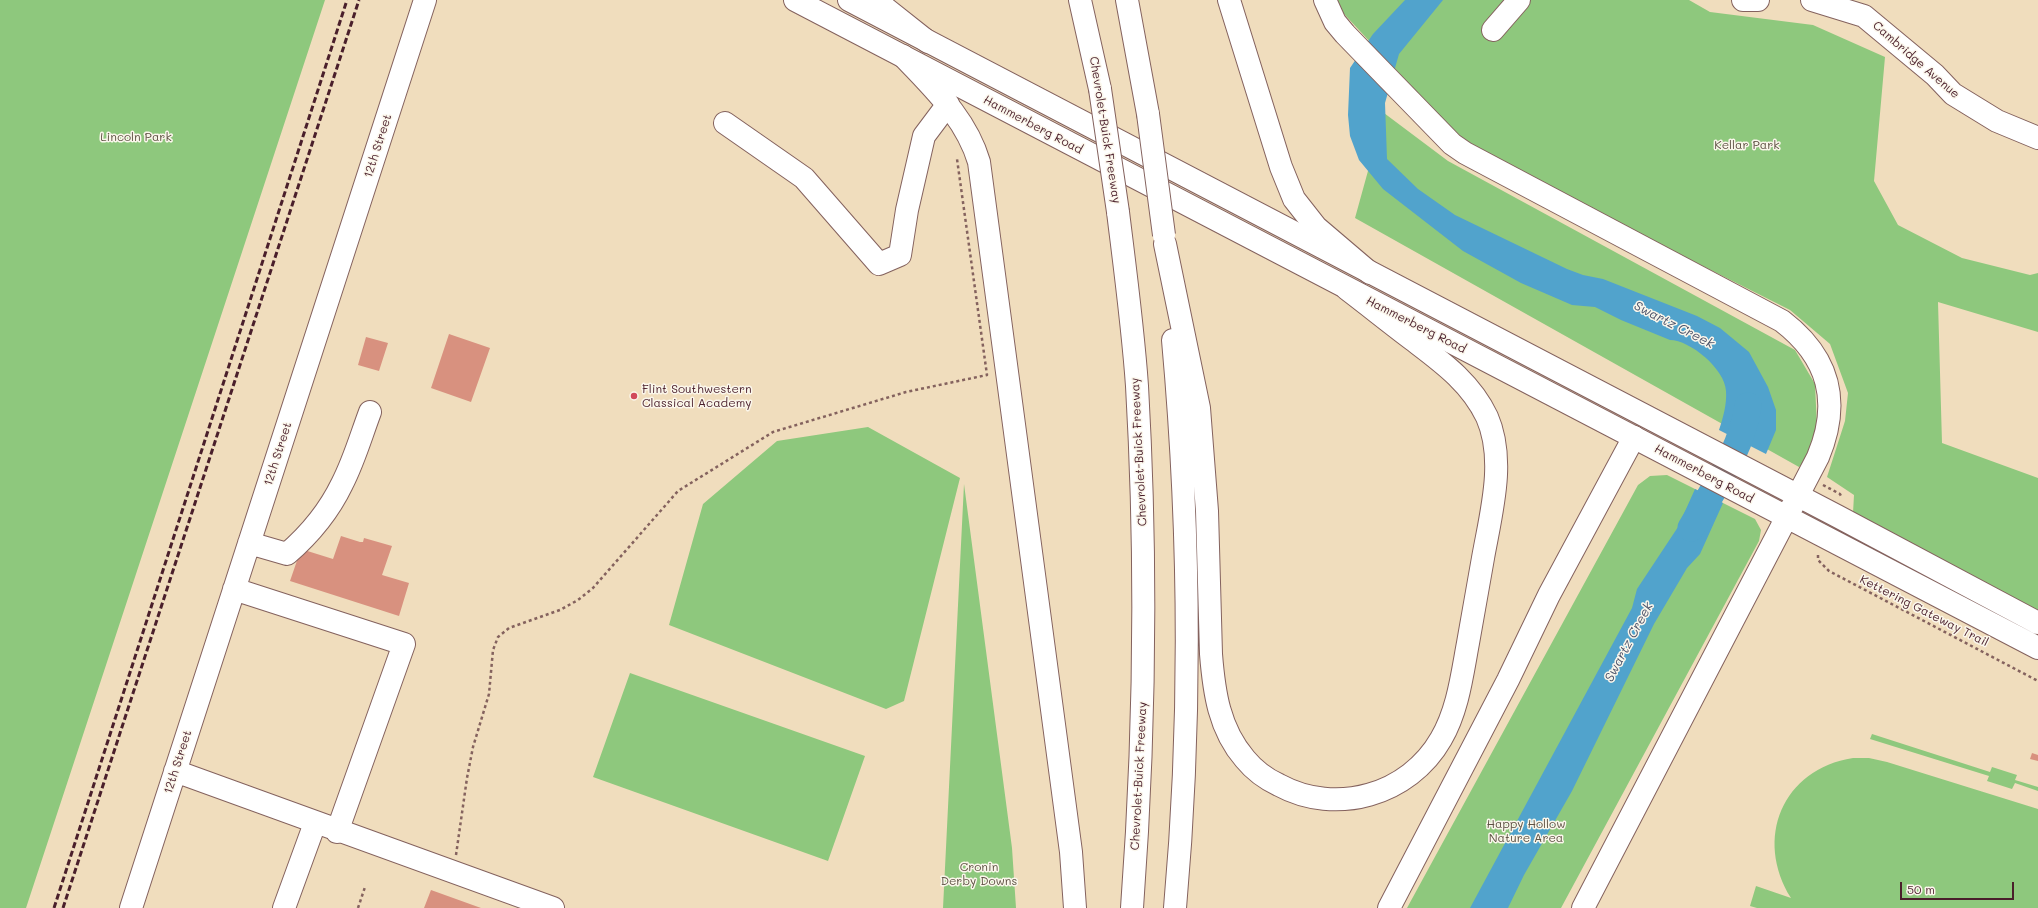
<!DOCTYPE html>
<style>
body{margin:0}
#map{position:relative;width:2038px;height:908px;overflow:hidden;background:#f0ddbd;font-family:Mali,sans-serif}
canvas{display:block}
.scale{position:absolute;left:1900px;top:882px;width:114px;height:18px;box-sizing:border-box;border:2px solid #4a1f2b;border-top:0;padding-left:5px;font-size:12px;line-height:14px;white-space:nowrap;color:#4a1f2b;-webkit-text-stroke:3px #fbf7ec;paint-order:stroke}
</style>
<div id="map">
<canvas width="2038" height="908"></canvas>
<div class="scale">50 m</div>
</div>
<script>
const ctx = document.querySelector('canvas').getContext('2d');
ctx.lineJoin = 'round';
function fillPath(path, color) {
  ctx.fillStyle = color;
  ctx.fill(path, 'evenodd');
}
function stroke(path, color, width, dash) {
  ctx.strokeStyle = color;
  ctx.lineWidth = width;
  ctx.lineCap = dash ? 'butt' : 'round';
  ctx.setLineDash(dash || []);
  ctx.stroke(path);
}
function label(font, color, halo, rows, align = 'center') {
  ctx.font = font + ' Mali,sans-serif';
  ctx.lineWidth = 3;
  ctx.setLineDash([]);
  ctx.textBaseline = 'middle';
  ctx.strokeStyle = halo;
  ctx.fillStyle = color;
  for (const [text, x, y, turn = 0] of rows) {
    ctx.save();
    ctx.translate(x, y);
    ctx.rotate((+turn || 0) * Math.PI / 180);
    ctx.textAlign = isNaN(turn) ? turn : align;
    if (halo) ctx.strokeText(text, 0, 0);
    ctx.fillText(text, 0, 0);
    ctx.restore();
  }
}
fillPath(new Path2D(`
 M0,0H325L26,908H0Z
 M1331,0H1689L1710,12L1813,25L1885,57L1874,181L1898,225L1962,258L2030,275L2038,273V332L1938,302L1942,443L2038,478V612L1853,513L1854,495L1827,477L1845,421L1848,393L1830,344L1790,310L1469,148Z
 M1384,113L1448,161L1795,350L1815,384L1817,427L1809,458L1799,467L1355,218Z
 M868,427L960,478L904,701L886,709L669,625L703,504L777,441Z
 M1667,475L1755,519L1761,530L1759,541L1561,908H1407L1638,485L1650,476Z
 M964,484L1012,848L1016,908H943Z
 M630,673L865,756L828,861L593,777Z
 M1872,734L1990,772L1992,767L2017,775L2015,780L2038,787V791L2015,783L2012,789L1987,781L1989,776L1870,739Z
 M1853,758H1869L1887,762L2038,809V908H1757L1750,906L1756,886L1791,898C1754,839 1782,769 1853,758Z`), '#8ec87d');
fillPath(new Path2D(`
 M1405,0H1443L1399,54L1385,103L1387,159L1418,189L1455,215L1567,269L1583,275L1603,279L1697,316L1720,328L1749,352L1768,387L1776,410V430L1766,454L1719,430C1723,418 1727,404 1726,391C1725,369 1690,340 1670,340L1621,320L1595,307L1572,305L1521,283L1463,251L1383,189L1359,160L1350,136L1348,115L1350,68L1373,34Z
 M1695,489L1723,503L1700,554L1687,568L1654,624L1572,791L1524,875L1508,908H1470L1632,608L1637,589L1678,527Z`), '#51a3cc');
stroke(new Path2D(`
 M1691,528C1713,489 1742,450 1748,406`), '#51a3cc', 27);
fillPath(new Path2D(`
 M449,334L490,348L471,402L431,388Z
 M366,337L388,343L379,371L358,365Z
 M341,536L360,542H363L364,538L392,546L382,575L409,583L399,616L290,581L301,549L333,559Z
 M2032,753L2038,755V761L2030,759Z
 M431,890L481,908H424Z`), '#d8917f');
const minor = new Path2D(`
 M795,0L2038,648
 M849,0L1837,516L2038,623
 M1325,0L1335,22L1345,34L1452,144L1465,153L1782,321C1829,357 1841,402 1818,457L1583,908
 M1743,0H1758
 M1812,0L1864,16L1935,75L1953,94L1997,121L2038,138
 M1493,30L1519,0
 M725,123L804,178L879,264L900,255L907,210L924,136L948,104
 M249,543L287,554C309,535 329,511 342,484C354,461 361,436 370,412
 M234,589L404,644L337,832
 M175,771L553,908
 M131,908L425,0
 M284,908L315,823`);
const highway = new Path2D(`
 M875,0L928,42
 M1080,0L1100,89
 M1127,0L1148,114
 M1229,0L1281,167L1294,199L1316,227L1370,273
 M903,56C933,88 966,118 979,162L1071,852L1075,908
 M1118,212C1125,269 1133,328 1137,386C1147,560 1145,734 1132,908
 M1165,244L1199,408L1207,511L1211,654C1214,692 1219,729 1245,759C1254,770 1266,779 1279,785C1336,816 1409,795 1441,739C1458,710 1462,675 1468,643C1473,615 1478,586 1483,558C1491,513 1506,460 1487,417C1470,381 1439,360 1409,337C1388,321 1368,305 1347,289
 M1173,340C1190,529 1192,719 1175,908
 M1389,908L1508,680L1549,595L1634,437`);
stroke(minor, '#84625e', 24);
stroke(highway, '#84625e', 24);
stroke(new Path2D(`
 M1823,485L1840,494L1842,498
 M1818,555V560L1829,571L2038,681
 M456,855L467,778L473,747L489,694L493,650L498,637L509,628L560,610L578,600L593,588L678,491L773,432L906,392L987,375L957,159
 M358,908L365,887`), '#84625e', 2.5, [3, 3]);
stroke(minor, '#fff', 22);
stroke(highway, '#fff', 22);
stroke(new Path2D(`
 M54,908L347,0
 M63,908L359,0`), '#4a1f2b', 3, [6, 3]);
const highwayBridge = new Path2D(`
 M1100,89L1118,212
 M1148,114L1164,235`);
stroke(highwayBridge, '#84625e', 24, []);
stroke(highwayBridge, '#fff', 22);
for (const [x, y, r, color] of [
 [634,396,4,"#d1495b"]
]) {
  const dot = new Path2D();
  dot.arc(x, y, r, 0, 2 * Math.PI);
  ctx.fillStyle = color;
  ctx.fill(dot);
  stroke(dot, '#fbf7ec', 1.5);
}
label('12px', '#4a1f2b', '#fbf7ec', [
 ["Cambridge Avenue",1916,60,41],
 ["Hammerberg Road",1033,125,28],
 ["Chevrolet-Buick Freeway",1105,130,81],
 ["12th Street",378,146,-72],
 ["Hammerberg Road",1416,325,27],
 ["Chevrolet-Buick Freeway",1139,452,-93],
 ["12th Street",278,454,-72],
 ["Hammerberg Road",1704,474,28],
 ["Kettering Gateway Trail",1924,611,27],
 ["12th Street",178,762,-72],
 ["Chevrolet-Buick Freeway",1139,776,-87]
]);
label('12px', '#5e5244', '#fbf7ec', [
 ["Lincoln Park",136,137],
 ["Kellar Park",1747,145],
 ["Happy Hollow",1526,824],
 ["Nature Area",1526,838],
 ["Cronin",979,867],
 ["Derby Downs",979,881]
]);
label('12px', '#4a1f2b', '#fbf7ec', [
 ["Flint Southwestern",642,389],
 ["Classical Academy",642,403]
], 'left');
label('italic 13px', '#4d546b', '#fbf7ec', [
 ["Swartz Creek",1674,325,27],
 ["Swartz Creek",1629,642,-62]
]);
</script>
